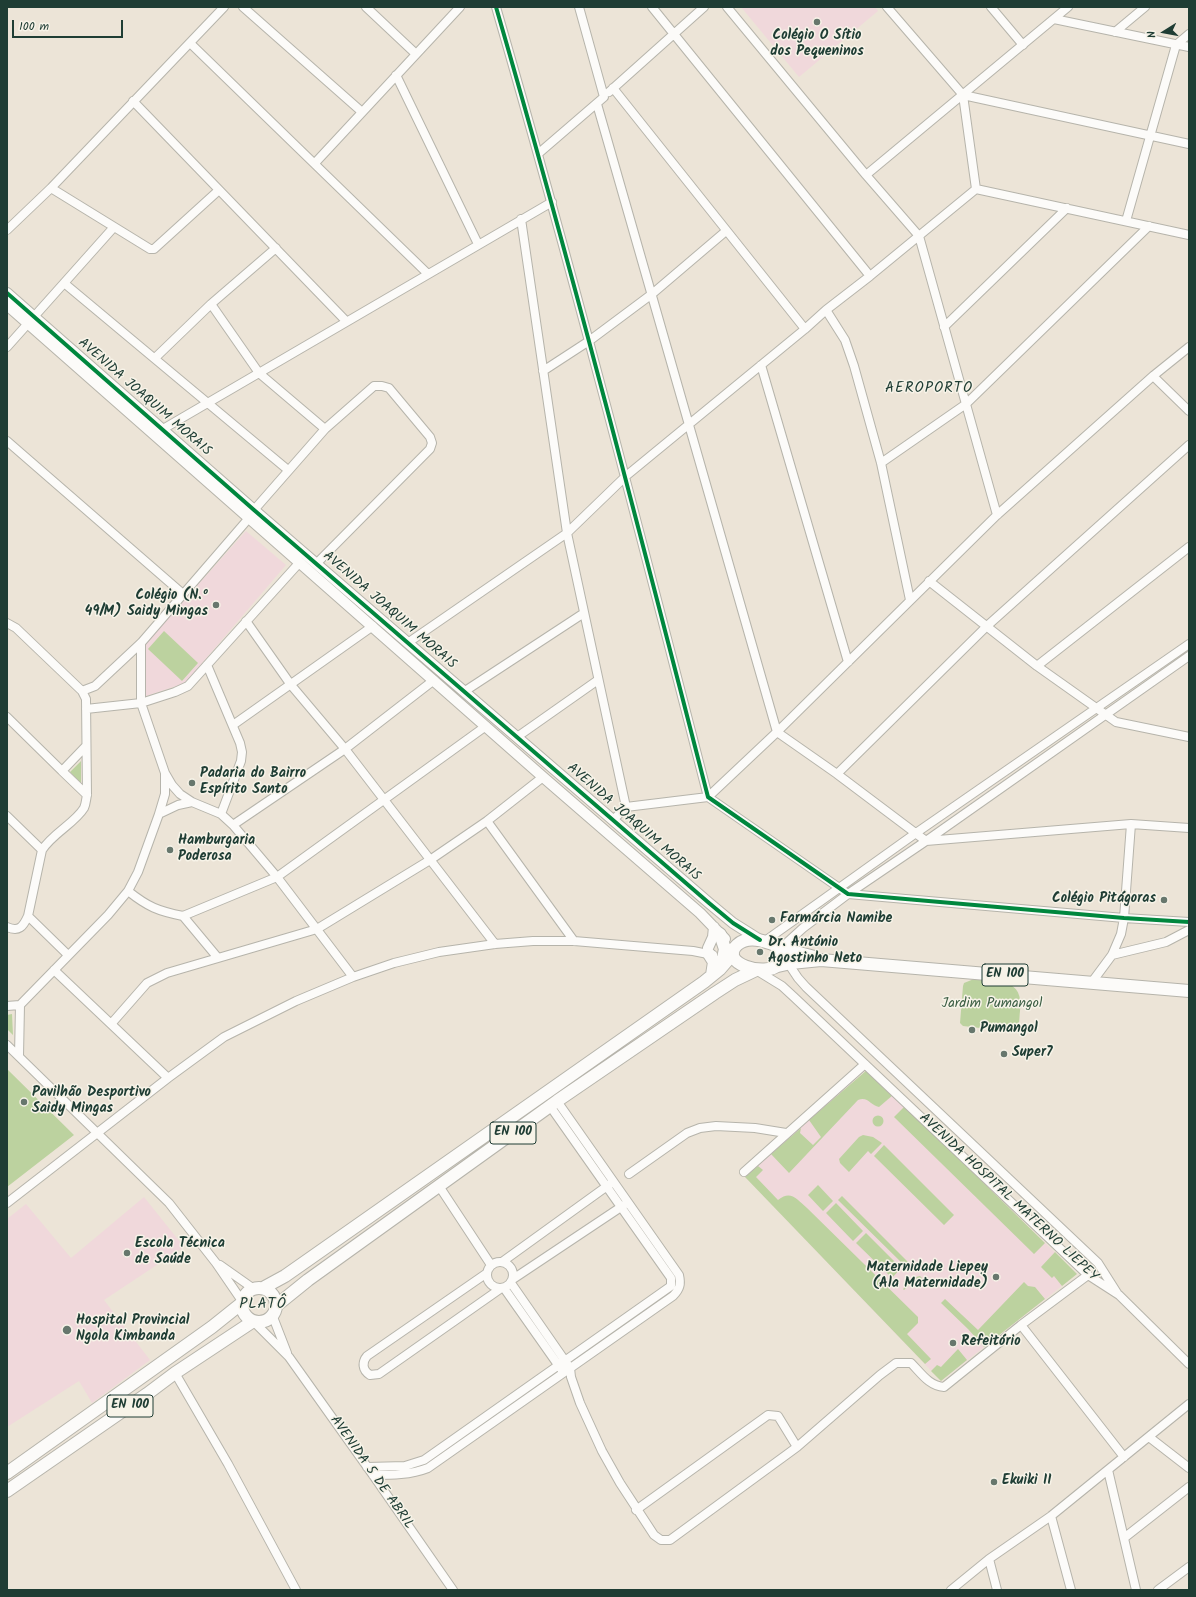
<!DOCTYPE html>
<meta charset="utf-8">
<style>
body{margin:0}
#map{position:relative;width:1196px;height:1597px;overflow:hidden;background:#ece4d7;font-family:Kalam,sans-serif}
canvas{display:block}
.frame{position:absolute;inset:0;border:8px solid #1f3d34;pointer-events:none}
.north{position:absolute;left:1144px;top:12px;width:40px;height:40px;-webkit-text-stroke:3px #f7f3e8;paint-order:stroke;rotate:259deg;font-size:11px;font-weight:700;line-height:16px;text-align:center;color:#1f3d34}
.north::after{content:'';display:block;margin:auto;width:14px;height:18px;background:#1f3d34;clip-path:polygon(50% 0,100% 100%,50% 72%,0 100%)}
.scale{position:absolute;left:12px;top:20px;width:111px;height:18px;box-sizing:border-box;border:2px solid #1f3d34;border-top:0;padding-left:5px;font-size:12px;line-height:14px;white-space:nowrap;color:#1f3d34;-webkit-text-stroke:3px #f7f3e8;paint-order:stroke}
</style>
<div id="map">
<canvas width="1196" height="1597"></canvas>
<div class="frame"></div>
<div class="north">N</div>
<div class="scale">100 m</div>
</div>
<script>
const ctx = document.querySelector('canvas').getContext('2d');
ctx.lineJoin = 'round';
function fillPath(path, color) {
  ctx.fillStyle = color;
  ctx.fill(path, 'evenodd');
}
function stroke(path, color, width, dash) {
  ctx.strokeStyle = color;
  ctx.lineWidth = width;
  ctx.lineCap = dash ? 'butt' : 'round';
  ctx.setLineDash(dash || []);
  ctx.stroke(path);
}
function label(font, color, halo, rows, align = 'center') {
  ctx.font = font + ' Kalam,sans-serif';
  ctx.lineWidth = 3;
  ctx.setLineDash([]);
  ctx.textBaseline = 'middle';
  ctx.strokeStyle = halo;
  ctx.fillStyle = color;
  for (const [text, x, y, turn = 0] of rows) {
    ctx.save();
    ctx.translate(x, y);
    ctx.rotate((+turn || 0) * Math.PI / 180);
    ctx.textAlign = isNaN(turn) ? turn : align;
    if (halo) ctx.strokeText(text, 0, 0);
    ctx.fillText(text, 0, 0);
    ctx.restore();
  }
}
fillPath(new Path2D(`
 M741,7H875L878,11L799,77Z
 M246,531L286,565L185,683L146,696L145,644Z
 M867,1070L1077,1274L941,1381L745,1177L801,1128L805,1122Z
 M144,1197L184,1247L104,1300L150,1360L92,1403L79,1381L7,1427V1219L26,1204L71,1258Z`), '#f0d8db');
fillPath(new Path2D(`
 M164,631L198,663L182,681L148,649Z
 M81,761V783L70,772Z
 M974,979C998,981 1024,978 1020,1011C1019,1019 1020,1027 1015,1032L963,1026L960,1023L963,986L964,983Z
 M12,1014L13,1035L7,1029V1015Z
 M7,1069L74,1135L7,1187Z
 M867,1070L893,1095L879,1107C871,1106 868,1096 858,1100L789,1173L771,1154L801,1128L800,1133L813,1145L821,1137L809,1120Z
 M905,1106L1045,1243L1034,1254L894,1117Z
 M872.5 1121a5.5 5.5 0 1 1 11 0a5.5 5.5 0 1 1-11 0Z
 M863,1135L873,1137L882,1143L871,1154L868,1151L849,1172L840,1163L839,1159L859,1137Z
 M884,1145L954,1215L944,1225L874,1156Z
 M758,1166L763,1170L756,1177L778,1200C791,1190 796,1199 807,1208L918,1317V1323L907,1334L931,1359L925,1364L745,1177Z
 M818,1185L833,1201L823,1211L808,1195Z
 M842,1196L908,1262L904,1265L838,1200Z
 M836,1203L863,1231L853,1241L826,1213Z
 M866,1233L901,1268L892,1278L856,1243Z
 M1055,1252L1077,1274L1062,1286L1054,1276L1052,1278L1041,1267Z
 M920,1276L925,1281L920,1286L914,1281L904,1290L903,1289L916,1277Z
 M1024,1282L1028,1286L1035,1287L1045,1299L984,1347L968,1329L941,1303L945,1299L978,1330Z
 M958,1349L967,1360L941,1381L931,1371L937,1365L941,1367Z`), '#bcd29f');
const minor = new Path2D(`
 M243,7L362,112
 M366,7L416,54
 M496,7C572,269 640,533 708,797L848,894L1124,918L1189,922
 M652,7L870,276
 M727,7L866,175L919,236L997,515
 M887,7L963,95L976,189
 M991,7L1023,45
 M1054,19L1189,47
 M1115,32L1145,7
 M190,43L428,274
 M396,75L478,244
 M613,88L805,329
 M609,92L704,7
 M963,95L1189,144
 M133,101L346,321
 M597,104L777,732L837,774L926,841L1131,824L1124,918L1121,934L1112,955L1092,982
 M539,153L604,97L579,7
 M315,163L460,7
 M866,175L1068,7
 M51,188L150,249H154L219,190
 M976,189L1189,235
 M521,219L567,533L626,807
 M1126,221L1176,45L1189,34
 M7,230L51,188L224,7
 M64,283L288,470
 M211,304L259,373L325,429
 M826,310L845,340L854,366L881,463L910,600
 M944,327L1067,208
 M7,347L114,227
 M155,358L211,304L276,248
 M761,365L848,662
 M543,371L589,341L652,294L726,231
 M1153,376L1189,411
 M163,429L552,202
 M7,441L183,594
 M881,463L966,404L1149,226
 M254,510L325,429L374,386H382L389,388L430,437L432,443L430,449L317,563
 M929,581L1037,666L1116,722L1189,737
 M246,621L291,685L345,749L495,944
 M7,623L16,628L82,691L86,699L87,795C86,799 86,804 84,808C75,823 53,833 42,850L28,916C23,927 19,932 7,927
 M409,642L567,533L626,476L805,329L826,310L870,276L976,189
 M141,643V703L165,773V794L159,814L178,805L192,802
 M207,665L240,743L242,752L241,761L221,814
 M1037,666L1189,547
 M82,691L95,686L141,643L249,518
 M465,691L584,613
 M86,709L141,703L175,692L188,686L300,562
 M7,717L62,771L86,746
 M233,725L373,626
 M517,737L598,680
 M62,771L87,795
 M165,773L172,785L180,794L192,802L221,814L233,825L277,877L353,977
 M837,774L987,626L1189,445
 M7,816L42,850
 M613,820L626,807L708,797L777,732L997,515L1153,376L1189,347
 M487,821L574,941
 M1131,824L1189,828
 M233,825L345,749L434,680
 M128,891C148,907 158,911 183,916L218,958
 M28,916L68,955
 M183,916L277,877L486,726
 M765,941L916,833L1189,644
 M780,949L803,928L848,894L926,841L1189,656
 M1112,955L1166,942L1189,930
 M786,960L798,978L806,987L1098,1263L1117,1293
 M54,970L168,1078
 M756,970L782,986L795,998L1088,1275L1119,1295L1189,1364
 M7,1006L20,1005L108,915L128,891L138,872L159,814
 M111,1024L147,983L167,973L317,929L430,860L487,821L543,777
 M7,1045L169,1203L216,1263L242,1301
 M19,1056L20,1005
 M744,1172L865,1064
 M629,1174L687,1133L700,1128L716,1126L755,1128L786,1133
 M439,1186L491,1265
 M7,1203L168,1078L224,1037L296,1001L353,977L394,963L439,952L495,944L533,941H574L693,951L713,955
 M487 1275a13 13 0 1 1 26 0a13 13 0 1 1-26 0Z
 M502,1262L610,1184
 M220,1265L254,1289
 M487,1273L367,1356C362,1362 362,1370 370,1375L379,1374L500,1289
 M1088,1275L1021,1325L1124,1457
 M513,1279L624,1205
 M511,1283L570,1368L571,1377L580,1403L602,1451L620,1483L654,1535L661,1540H670L797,1447L880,1375L896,1363H911C921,1373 929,1386 944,1387L1021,1325
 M504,1288L561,1369
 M273,1317L287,1353
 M255,1323L289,1357L373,1475L453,1590
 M175,1373L228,1464L296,1590
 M1149,1437L1189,1468
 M367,1467L405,1466L424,1460L671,1286V1278L550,1106
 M1108,1470L1136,1590
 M373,1475C392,1475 410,1475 428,1468L673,1296C680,1289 681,1284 679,1275L557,1101
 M636,1510L768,1415L778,1416L797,1447
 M1051,1516L1071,1590
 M1124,1538L1189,1487
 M989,1559L997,1590
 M951,1590L989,1559L1051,1516L1189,1404
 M1158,1590L1189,1567`);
const tertiary = new Path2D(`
 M7,293L254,510L709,903L733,923L760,940
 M7,305L543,777L700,913L725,939
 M708,948L713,937L714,927`);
const primary = new Path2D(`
 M720,934L725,949L722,963
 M773,944C780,950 785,955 780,964C765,978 718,963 737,945C750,933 771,944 784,948C794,952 804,954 814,957
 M709,954L714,962L712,975
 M778,966L791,963L821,960L1189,991
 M242 1305a17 17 0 1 1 34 0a17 17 0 1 1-34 0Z
 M263,1288L285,1276L704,982L720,969L733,954
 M277,1305L308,1280L557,1101L715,993L735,980L756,970
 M7,1473L212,1327L242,1303
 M7,1491L147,1394L175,1373L252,1322`);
stroke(minor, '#b6b4ab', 10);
stroke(tertiary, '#b6b4ab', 12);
stroke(primary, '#b6b4ab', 14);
stroke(minor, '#fcfbf9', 8);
stroke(tertiary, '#fcfbf9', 10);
stroke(primary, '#fcfbf9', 12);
stroke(new Path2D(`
 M496,7C572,269 640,533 708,797L848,894L1124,918L1189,922
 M7,293L254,510L709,903L733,923L760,940`), '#00873e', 4);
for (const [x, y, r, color] of [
 [817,22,4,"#67776d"],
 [216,605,4,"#67776d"],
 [192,783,4,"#67776d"],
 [170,850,4,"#67776d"],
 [1164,900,4,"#67776d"],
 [772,920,4,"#67776d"],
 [760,952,4,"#67776d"],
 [972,1030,4,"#67776d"],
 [1004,1054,4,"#67776d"],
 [24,1102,4,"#67776d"],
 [127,1253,4,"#67776d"],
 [996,1277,4,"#67776d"],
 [67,1330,5,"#67776d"],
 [953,1343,4,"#67776d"],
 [994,1482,4,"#67776d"]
]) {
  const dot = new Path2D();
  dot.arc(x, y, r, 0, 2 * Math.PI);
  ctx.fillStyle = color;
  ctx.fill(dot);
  stroke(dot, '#f7f3e8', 1.5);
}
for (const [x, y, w] of [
 [1005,975,46],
 [513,1133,46],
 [130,1406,46]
]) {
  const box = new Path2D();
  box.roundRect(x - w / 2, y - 11, w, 22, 3);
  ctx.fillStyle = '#f7f3e8';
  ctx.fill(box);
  stroke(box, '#1f3d34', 1);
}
label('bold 13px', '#1f3d34', null, [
 ["EN 100",1005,975],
 ["EN 100",513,1133],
 ["EN 100",130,1406]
]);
label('bold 14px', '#1f3d34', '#f7f3e8', [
 ["Colégio O Sítio",817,37,"center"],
 ["dos Pequeninos",817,53,"center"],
 ["Colégio (N.º",208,597,"right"],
 ["49/M) Saidy Mingas",208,613,"right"],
 ["Padaria do Bairro",200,775],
 ["Espírito Santo",200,791],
 ["Hamburgaria",178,842],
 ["Poderosa",178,858],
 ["Colégio Pitágoras",1156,900,"right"],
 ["Farmárcia Namibe",780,920],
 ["Dr. António",768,944],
 ["Agostinho Neto",768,960],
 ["Pumangol",980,1030],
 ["Super7",1012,1054],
 ["Pavilhão Desportivo",32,1094],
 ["Saidy Mingas",32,1110],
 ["Escola Técnica",135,1245],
 ["de Saúde",135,1261],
 ["Maternidade Liepey",988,1269,"right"],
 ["(Ala Maternidade)",988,1285,"right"],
 ["Hospital Provincial",76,1322],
 ["Ngola Kimbanda",76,1338],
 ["Refeitório",961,1343],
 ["Ekuiki II",1002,1482]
], 'left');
label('14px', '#1f3d34', '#f7f3e8', [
 ["AVENIDA JOAQUIM MORAIS",144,398,41],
 ["AVENIDA JOAQUIM MORAIS",389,611,41],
 ["AVENIDA JOAQUIM MORAIS",633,823,41],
 ["AVENIDA HOSPITAL MATERNO LIEPEY",1008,1198,43],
 ["AVENIDA 5 DE ABRIL",371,1473,55]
]);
label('14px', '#3c5e44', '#f7f3e8', [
 ["Jardim Pumangol",992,1005]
]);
ctx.letterSpacing = '1px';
label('15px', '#1f3d34', '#f7f3e8', [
 ["AEROPORTO",929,389],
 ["PLATÔ",263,1305]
]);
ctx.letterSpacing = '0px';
</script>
